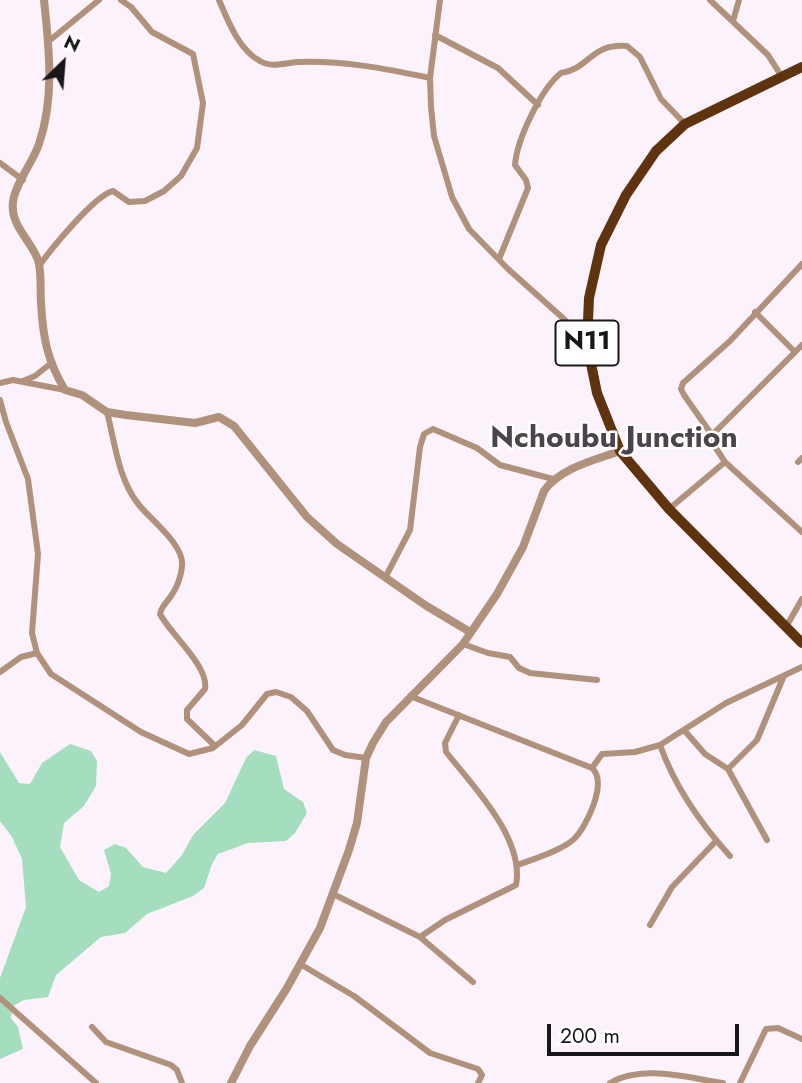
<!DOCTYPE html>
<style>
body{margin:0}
#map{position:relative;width:802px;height:1083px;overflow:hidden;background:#fcf2fb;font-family:Jost,sans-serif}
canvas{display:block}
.north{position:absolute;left:28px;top:28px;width:70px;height:70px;-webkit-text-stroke:5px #fff;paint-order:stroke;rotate:25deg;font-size:19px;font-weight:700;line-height:28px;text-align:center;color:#191619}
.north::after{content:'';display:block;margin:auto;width:24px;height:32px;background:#191619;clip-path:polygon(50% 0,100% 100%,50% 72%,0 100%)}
.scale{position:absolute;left:547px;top:1024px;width:192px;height:32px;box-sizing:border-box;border:4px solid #191619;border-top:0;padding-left:9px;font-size:21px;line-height:24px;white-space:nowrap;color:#191619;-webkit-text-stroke:5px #fff;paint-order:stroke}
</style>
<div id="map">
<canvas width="802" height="1083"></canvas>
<div class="north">N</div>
<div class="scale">200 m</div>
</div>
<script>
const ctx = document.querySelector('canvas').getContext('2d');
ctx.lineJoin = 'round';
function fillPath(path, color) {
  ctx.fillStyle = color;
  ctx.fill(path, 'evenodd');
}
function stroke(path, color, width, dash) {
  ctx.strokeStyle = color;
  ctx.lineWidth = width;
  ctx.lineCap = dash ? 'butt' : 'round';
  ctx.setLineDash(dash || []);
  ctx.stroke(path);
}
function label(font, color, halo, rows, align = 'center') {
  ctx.font = font + ' Jost,sans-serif';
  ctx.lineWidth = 5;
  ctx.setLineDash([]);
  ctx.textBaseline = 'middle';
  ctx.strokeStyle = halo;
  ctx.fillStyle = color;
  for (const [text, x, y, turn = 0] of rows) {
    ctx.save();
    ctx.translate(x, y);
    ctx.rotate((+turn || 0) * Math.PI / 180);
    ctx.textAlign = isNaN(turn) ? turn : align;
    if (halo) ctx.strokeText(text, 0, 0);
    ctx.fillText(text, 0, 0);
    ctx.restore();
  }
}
fillPath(new Path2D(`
 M70,744L91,751L97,761L96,786L84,806L64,823L60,847L79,880L99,892L109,886L111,874L104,850L115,844L126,848L143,867L166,873L182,855L193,835L225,803L246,758L254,750L276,756L284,789L303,802L307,813L295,833L286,841L248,843L218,854L212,864L204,888L193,896L147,914L125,933L101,937L56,975L48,997L24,1000L13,1006L11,1018L18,1027L23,1049L0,1059V978L26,907L22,859L12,837L0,821V752L19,783L30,784L42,763Z`), '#a4debf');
stroke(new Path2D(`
 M219,0C228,21 239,50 260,61C272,68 285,63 297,62C341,60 388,69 430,78
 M440,0L430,78L431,107L434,136L452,197L469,229L508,269L564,319L586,343
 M710,0L768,55L782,77
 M733,21L739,0
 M435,35L498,68L538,105
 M49,41L99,0
 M0,163L23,180
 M499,259L528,188L526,180L515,165C517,139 541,89 561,73C589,69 591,43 627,46L640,57L661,99L685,124
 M39,266C51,249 95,195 113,191L129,202L145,201L164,191L181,176L197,148L203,103L193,54L152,32L131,7L121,0
 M755,312L795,352
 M23,381L35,376L50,364
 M0,383L13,380L65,390
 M0,400L6,422L28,479L38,554L32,633L37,653L51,674L141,732L189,754L213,748L242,725L267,694L276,692L291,697L307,711L333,750L345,755L366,758
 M107,412C115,443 118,479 139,505C151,520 184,545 182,565C182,572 178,585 174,591C170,600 162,604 160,614C171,635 209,666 205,689L187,710V719L215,746
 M712,435L684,395L681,389L683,383L730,341L802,264
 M725,462L802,532
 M798,462L802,458
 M669,509L725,462L710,439L711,436L802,345
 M385,578L410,530L420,447L424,434L433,429L477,448L500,465L553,479
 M786,627L802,599
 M463,644L488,653L510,657L519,668L530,673L597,680
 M0,672L21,657L37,653
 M410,696L592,768C608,782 587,826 574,839C563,850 533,859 518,865
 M684,730L705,754L728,769L767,840
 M660,745C675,787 699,822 730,856
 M592,768L602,754L635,752L660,745L726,703L802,667
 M728,769L757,740L783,678
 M333,894L420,937L445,920L516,885C525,839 473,786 446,752L445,743L459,715
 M650,925L672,887L716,841
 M420,937L473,982
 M300,964L354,996L430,1053L478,1069L482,1075L478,1083
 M0,998L96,1083
 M92,1027L106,1042L171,1065L177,1070L182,1083
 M610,1083C642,1064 688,1078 723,1083
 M740,1083L766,1029L778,1028L802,1039`), '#b0917b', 6);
stroke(new Path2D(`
 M44,0C49,48 55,97 39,144C33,162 15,184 13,202C10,226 31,240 38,260C42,273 40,290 41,303C43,338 47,360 65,390L82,395L107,412L126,415L195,423L219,417L234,426L307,517L337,544L425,605L470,632
 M231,1083L250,1046L287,988L320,928L349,850L357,823L366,758L373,743L386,722L463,644L497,594L523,547L544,491C560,468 595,460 620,451`), '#b0917b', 8);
stroke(new Path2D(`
 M802,67L685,124L656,151L626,195L601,245L589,298L587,344L597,393L620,451L669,509L802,643`), '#5f330e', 10);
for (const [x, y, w] of [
 [587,343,63]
]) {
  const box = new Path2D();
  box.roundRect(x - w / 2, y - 22.5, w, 45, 5);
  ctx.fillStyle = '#fff';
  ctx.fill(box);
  stroke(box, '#191619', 2);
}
label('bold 26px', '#191619', null, [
 ["N11",587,343]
]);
label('bold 30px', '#4c444b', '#fff', [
 ["Nchoubu Junction",614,440]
]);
</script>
